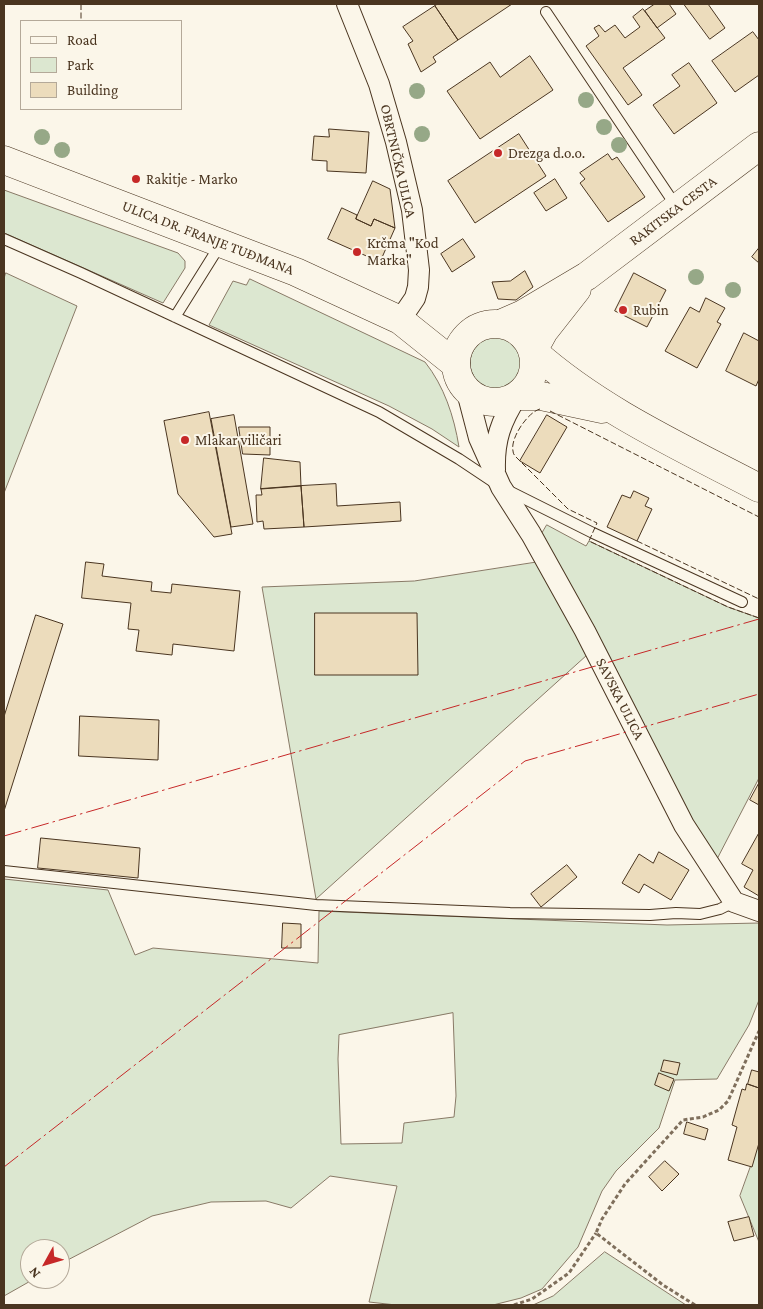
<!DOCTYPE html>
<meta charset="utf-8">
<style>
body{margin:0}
#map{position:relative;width:763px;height:1309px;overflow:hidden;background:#fbf6e9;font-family:"Crimson Pro",serif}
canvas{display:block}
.frame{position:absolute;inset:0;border:5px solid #4a3520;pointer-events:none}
.legend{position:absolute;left:20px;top:20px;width:162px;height:90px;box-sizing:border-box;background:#fbf6e9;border:1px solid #b4a999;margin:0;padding:6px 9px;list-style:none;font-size:15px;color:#4a3520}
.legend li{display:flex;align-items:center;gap:10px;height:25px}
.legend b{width:25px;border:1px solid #b4a999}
.north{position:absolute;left:20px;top:1239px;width:50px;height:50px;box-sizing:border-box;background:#fbf6e9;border:1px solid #b4a999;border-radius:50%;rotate:231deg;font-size:14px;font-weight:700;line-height:20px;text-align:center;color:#4a3520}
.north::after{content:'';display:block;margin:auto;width:18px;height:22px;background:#c62828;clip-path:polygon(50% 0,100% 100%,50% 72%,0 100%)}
</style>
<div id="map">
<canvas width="763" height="1309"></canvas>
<div class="frame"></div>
<ul class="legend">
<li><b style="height:6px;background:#fbf6e9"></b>Road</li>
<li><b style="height:14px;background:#dce7d0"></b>Park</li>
<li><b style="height:14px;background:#ecdcbc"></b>Building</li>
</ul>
<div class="north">N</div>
</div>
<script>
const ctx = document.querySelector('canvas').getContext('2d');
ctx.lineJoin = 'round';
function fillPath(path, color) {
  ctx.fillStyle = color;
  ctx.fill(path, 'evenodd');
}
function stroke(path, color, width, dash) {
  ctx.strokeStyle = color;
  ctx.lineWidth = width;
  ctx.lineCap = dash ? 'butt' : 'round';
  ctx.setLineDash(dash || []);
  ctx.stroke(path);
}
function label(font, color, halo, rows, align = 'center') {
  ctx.font = font + ' "Crimson Pro",serif';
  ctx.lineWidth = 4;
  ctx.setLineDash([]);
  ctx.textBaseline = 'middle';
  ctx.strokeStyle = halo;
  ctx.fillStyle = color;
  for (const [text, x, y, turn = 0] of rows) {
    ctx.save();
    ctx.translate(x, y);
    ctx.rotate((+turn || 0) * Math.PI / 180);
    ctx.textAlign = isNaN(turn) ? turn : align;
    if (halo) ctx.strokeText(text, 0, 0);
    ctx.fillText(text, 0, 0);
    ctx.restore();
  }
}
const green = new Path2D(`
 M4,190L178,253L185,261V268L163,303L4,233Z
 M6,273L77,306L4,493V279Z
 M250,279L425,362C444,386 454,416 459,447L432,429L389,406L209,325L233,281L246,285Z
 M470 363a26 26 0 1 1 52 0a26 26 0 1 1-52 0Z
 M547,525L586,546L589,541L728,607L759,618V778L716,861L691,821L541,535Z
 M539,562L587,655L316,899L262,587L414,581Z
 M4,879L108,890L135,955L153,948L318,963L319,911L667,925L759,923V1000L749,1025L717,1079L675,1080L659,1128L616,1171L602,1191L578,1247L542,1289L521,1298L493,1305H396L369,1302L397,1186L330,1176L291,1208L266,1201L211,1202L152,1216L60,1264V1249H30V1279H34L4,1296ZM453,1013L456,1096L454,1117L404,1123L402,1143L341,1144L338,1059L339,1035Z
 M759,1143V1242L740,1196Z
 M605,1252L686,1305H533L553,1296Z`);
fillPath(green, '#dce7d0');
stroke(green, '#887966', 1);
const building = new Path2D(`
 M438,4H512L458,40L435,6Z
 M655,4H669L676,14L657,28L645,11Z
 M684,4H708L725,28L710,39Z
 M435,6L458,40L433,57L436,62L421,72L408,44L413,41L403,27Z
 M643,9L665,38L623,68L642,95L628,105L586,46L599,36L594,28L599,25L605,32L615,25L625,38L640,27L633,17Z
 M753,32L759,40V75L735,92L712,61Z
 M530,56L553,90L480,139L447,91L490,62L500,77Z
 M689,63L717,103L674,134L653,105L680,86L672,75Z
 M329,129L369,132L366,173L327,171V161L312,160L314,136L329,137Z
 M519,134L546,176L475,223L448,181Z
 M608,154L612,160L617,157L645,197L608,222L580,183L585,179L580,173Z
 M555,179L567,198L546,211L534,193Z
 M373,181L390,189L395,228L374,219L371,226L356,219Z
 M342,208L357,215L356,219L371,226L374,219L395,228L380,262L328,239Z
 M463,239L475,257L452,272L441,254Z
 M759,248V263L752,257Z
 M525,271L533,287L516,300L498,299L492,282L510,281Z
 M634,273L666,290L647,327L615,311Z
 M706,298L725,308L717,322L721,324L697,368L665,351L690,307L699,312Z
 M744,333L759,341V379L756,386L726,371Z
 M209,412L232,534L214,537L178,494L164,421Z
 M234,415L253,524L231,527L211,419Z
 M547,415L567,427L540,473L520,461Z
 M239,427H270V455L243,454Z
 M264,458L300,462L301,486L261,489Z
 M336,484L337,506L400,502L401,521L304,527L301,486Z
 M301,486L304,527L264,529L263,521L257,522L256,495H262L261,489Z
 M634,491L649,498L645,506L652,509L637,541L607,527L622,495L630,498Z
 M86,562L104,564L102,576L152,582L151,591L171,593L172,584L240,591L234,651L173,644L172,655L136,651L139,630L128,629L131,603L82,598Z
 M315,613H417L418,675H315Z
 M36,615L63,624L4,811V717Z
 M80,716L159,720L158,760L79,756Z
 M759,783V805L750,800Z
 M759,833V896L744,887L753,870L742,864Z
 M41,838L140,848L138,878L38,868Z
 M659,852L689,870L671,900L644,884L639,893L622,883L639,854L653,863Z
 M567,865L577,877L541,907L531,894Z
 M283,923L301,924V948H282Z
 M664,1060L680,1063L677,1075L661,1071Z
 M752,1070L759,1072V1088L748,1084Z
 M659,1073L674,1079L669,1091L655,1085Z
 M747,1084L759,1088V1143L752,1167L728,1160L737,1127L732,1125L742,1089L745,1090Z
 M687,1122L708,1129L705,1140L684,1134Z
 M665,1161L679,1174L662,1191L649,1177Z
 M749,1217L754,1236L734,1241L728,1222Z`);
fillPath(building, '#ecdcbc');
stroke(building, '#4a3520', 1);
const service = new Path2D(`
 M546,12L676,206
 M4,239L81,273L379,412L459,459L495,483
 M175,317L220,245
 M507,490L593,533L742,602
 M4,871L316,905L510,913L650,915L676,913L700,914L720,909L734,902`);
const minor = new Path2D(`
 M347,4L379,84L396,142L412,210L419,270L418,287L415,298L400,320
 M467,392L479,438L501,487L531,534L585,631L684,825L734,902L759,911
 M495,470C494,440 501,421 517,396`);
const secondary = new Path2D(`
 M4,160L296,272L400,320L455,364
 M456 363a39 39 0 1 1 78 0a39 39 0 1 1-78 0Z
 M500,324L523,314L587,276L759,146
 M533,351C599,410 681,447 759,488
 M533,351L544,331L577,289
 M517,396H541L602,409`);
stroke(service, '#4a3520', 12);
stroke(minor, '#4a3520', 22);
stroke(secondary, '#4a3520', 29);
stroke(new Path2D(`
 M514,1305L532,1299L569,1273L596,1233
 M695,1305L663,1285L596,1233L602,1219L625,1184L683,1120L703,1117L719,1110L728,1101L759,1031`), '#7f6f5c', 3, [4, 2.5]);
stroke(service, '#fbf6e9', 10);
stroke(minor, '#fbf6e9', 20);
stroke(secondary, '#fbf6e9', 28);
stroke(new Path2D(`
 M81,4V21
 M540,409C528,412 510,438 513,451C513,454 515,456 517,458L568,509L597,523L589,541L728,607L759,618
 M550,411L759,517
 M637,541L759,599`), '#4a3520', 1, [6, 2.5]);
stroke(new Path2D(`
 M4,836L759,619
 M4,1167L525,761L759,694`), '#c62828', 1, [18, 4, 2.5, 4]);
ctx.fillStyle = '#96a887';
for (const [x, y] of [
 [417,91],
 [586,100],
 [604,127],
 [422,134],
 [42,137],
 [619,145],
 [62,150],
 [696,277],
 [733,290]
]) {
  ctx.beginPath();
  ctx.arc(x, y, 8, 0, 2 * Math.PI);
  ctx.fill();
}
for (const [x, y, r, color] of [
 [498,153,5,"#c62828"],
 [136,179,5,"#c62828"],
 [357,252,5,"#c62828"],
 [623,310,5,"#c62828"],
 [185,440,5,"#c62828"]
]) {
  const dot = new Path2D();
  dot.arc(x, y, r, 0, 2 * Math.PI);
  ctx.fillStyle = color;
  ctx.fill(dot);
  stroke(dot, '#fbf6e9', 2);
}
label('15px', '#4a3520', '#fbf6e9', [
 ["Drezga d.o.o.",508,153],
 ["Rakitje - Marko",146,179],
 ["Krčma \"Kod",367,243],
 ["Marka\"",367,260],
 ["Rubin",633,310],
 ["Mlakar viličari",195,440]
], 'left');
label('15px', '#4a3520', '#fbf6e9', [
 ["OBRTNIČKA ULICA",398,161,77],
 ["RAKITSKA CESTA",673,211,-37],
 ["ULICA DR. FRANJE TUĐMANA",208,238,21],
 ["SAVSKA ULICA",620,699,63]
]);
</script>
